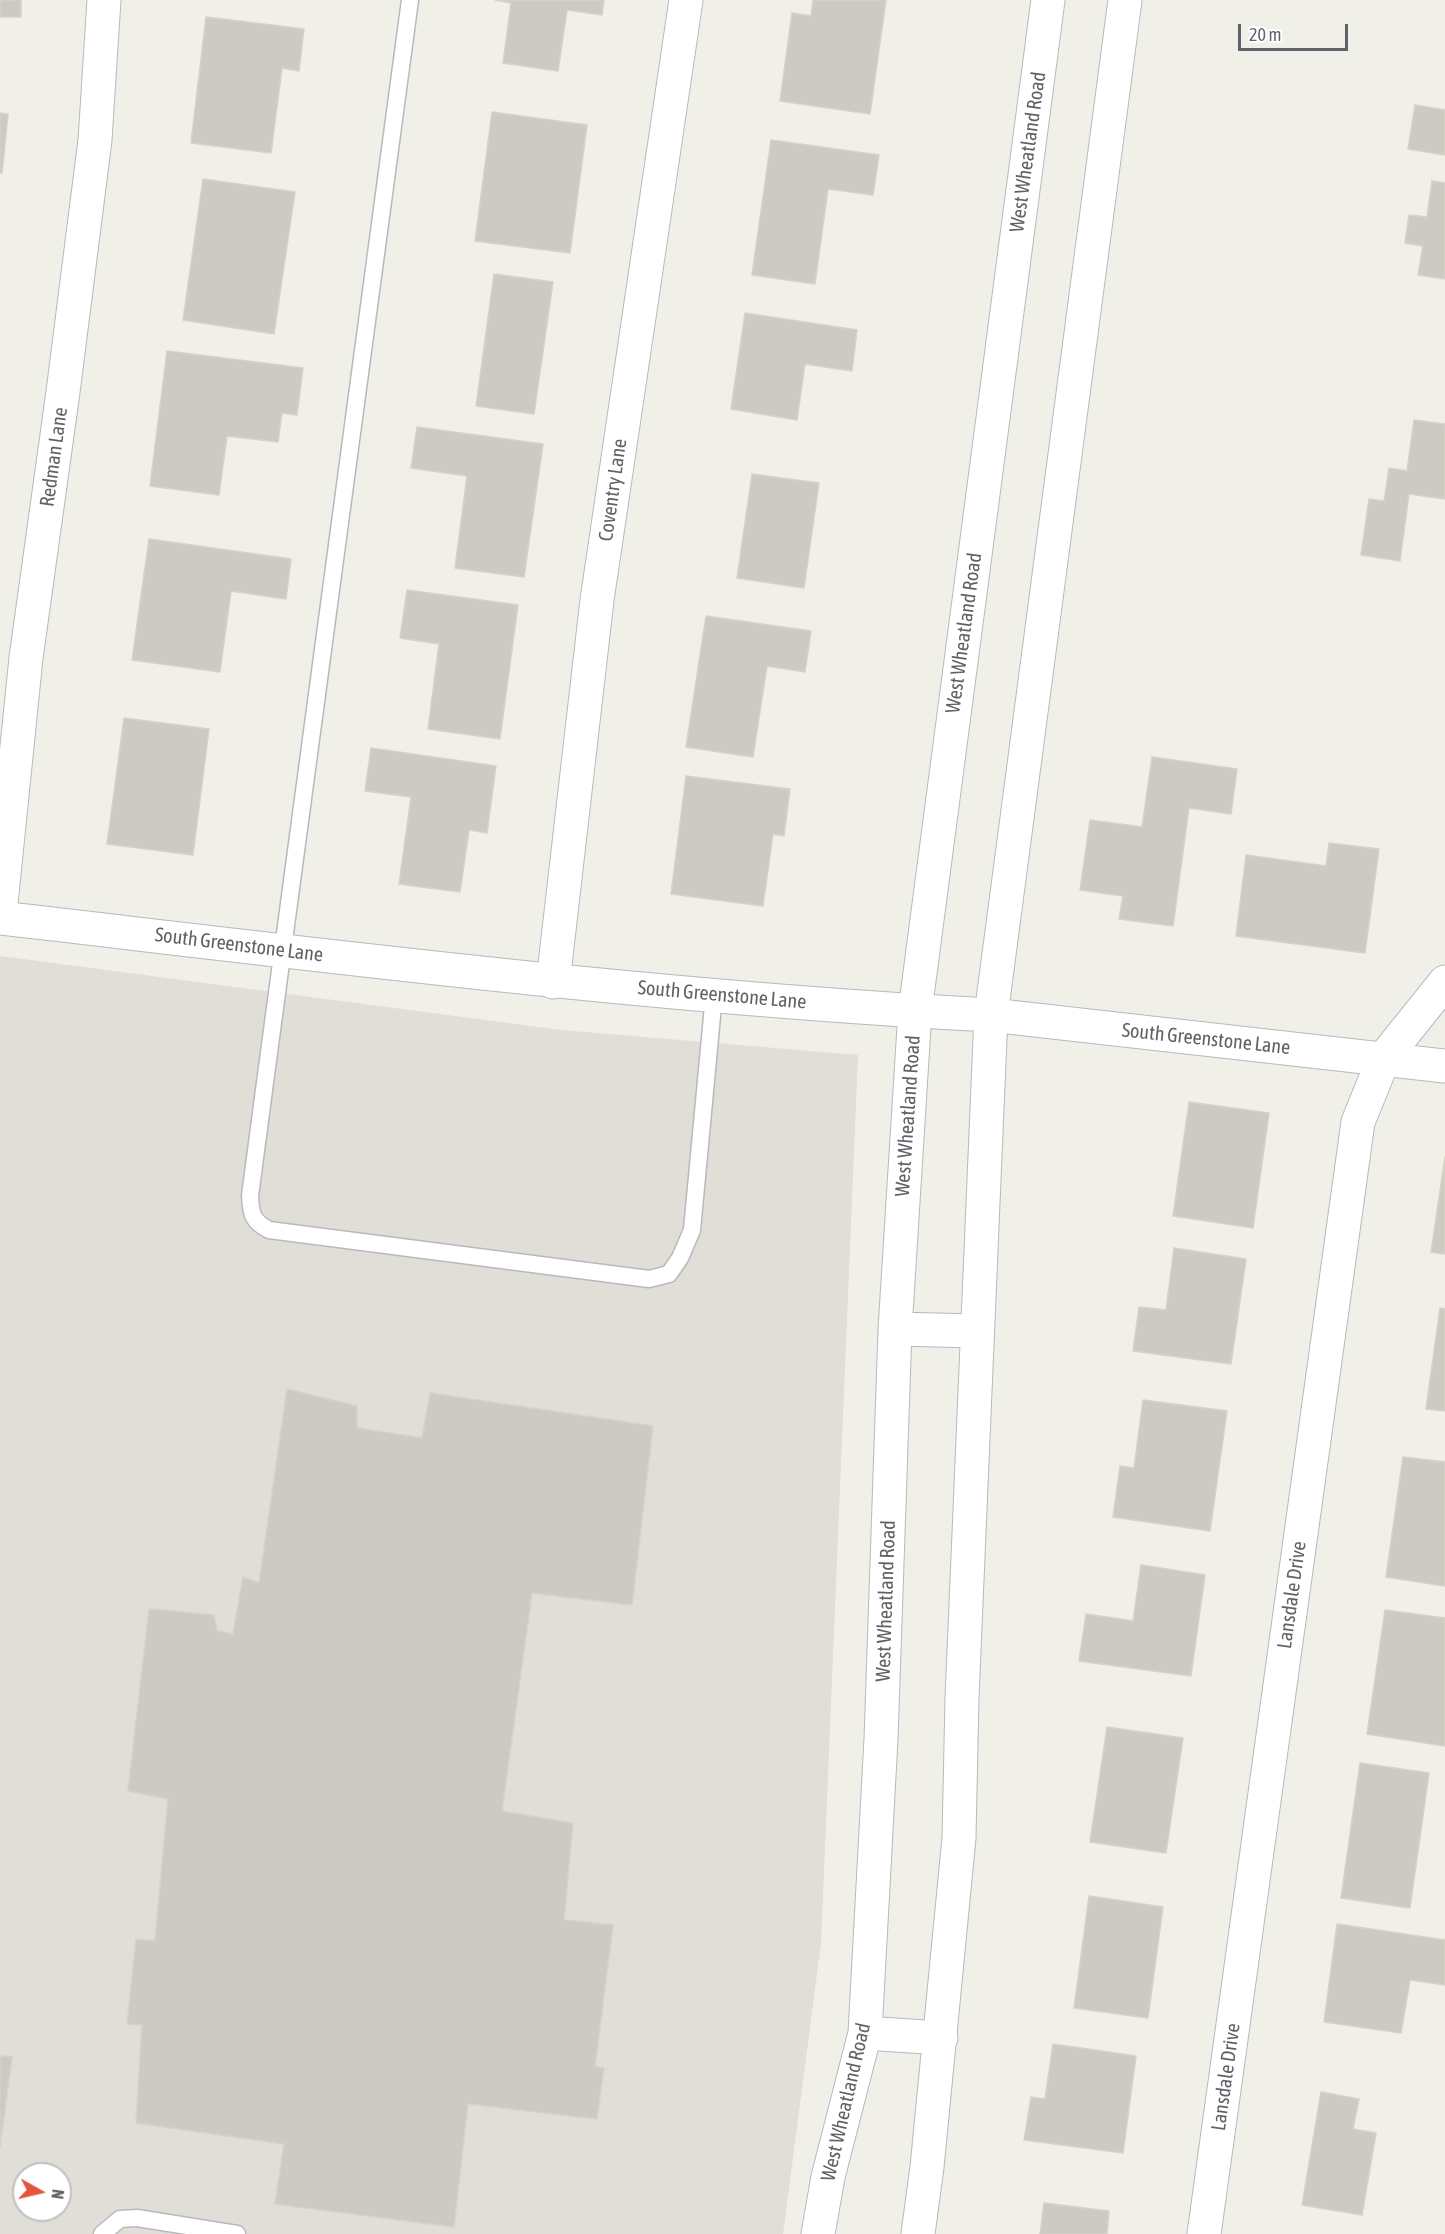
<!DOCTYPE html>
<style>
body{margin:0}
#map{position:relative;width:1445px;height:2234px;overflow:hidden;background:#f0efe8;font-family:"Asap Condensed",sans-serif}
canvas{display:block}
.north{position:absolute;left:12px;top:2162px;width:60px;height:60px;box-sizing:border-box;background:#fff;border:2px solid #bfc0c2;border-radius:50%;rotate:98deg;font-size:16px;font-weight:700;line-height:24px;text-align:center;color:#5f6267}
.north::after{content:'';display:block;margin:auto;width:21px;height:27px;background:#e3553c;clip-path:polygon(50% 0,100% 100%,50% 72%,0 100%)}
.scale{position:absolute;left:1238px;top:24px;width:110px;height:27px;box-sizing:border-box;border:3px solid #5f6267;border-top:0;padding-left:8px;font-size:18px;line-height:21px;white-space:nowrap;color:#5f6267;-webkit-text-stroke:4px #fff;paint-order:stroke}
</style>
<div id="map">
<canvas width="1445" height="2234"></canvas>
<div class="north">N</div>
<div class="scale">20 m</div>
</div>
<script>
const ctx = document.querySelector('canvas').getContext('2d');
ctx.lineJoin = 'round';
function fillPath(path, color) {
  ctx.fillStyle = color;
  ctx.fill(path, 'evenodd');
}
function stroke(path, color, width, dash) {
  ctx.strokeStyle = color;
  ctx.lineWidth = width;
  ctx.lineCap = dash ? 'butt' : 'round';
  ctx.setLineDash(dash || []);
  ctx.stroke(path);
}
function label(font, color, halo, rows, align = 'center') {
  ctx.font = font + ' "Asap Condensed",sans-serif';
  ctx.lineWidth = 4.5;
  ctx.setLineDash([]);
  ctx.textBaseline = 'middle';
  ctx.strokeStyle = halo;
  ctx.fillStyle = color;
  for (const [text, x, y, turn = 0] of rows) {
    ctx.save();
    ctx.translate(x, y);
    ctx.rotate((+turn || 0) * Math.PI / 180);
    ctx.textAlign = isNaN(turn) ? turn : align;
    if (halo) ctx.strokeText(text, 0, 0);
    ctx.fillText(text, 0, 0);
    ctx.restore();
  }
}
fillPath(new Path2D(`
 M0,956L561,1030L858,1055L821,1943L783,2234H0ZM24,2174H60V2210H24Z`), '#e0ded6');
const building = new Path2D(`
 M0,0H21V17H0Z
 M604,0L602,15L567,10L558,71L503,63L511,3L495,0Z
 M813,0H886L870,114L780,101L792,13L811,16Z
 M206,17L304,29L299,71L282,68L271,153L191,143Z
 M1415,105L1445,110V155L1408,149Z
 M492,112L587,125L570,253L475,241Z
 M0,113L8,114L2,173H0Z
 M771,140L879,155L873,195L828,189L815,284L752,275Z
 M203,179L295,192L274,334L183,320Z
 M1432,181L1445,183V279L1418,275L1423,246L1405,243L1409,215L1427,217Z
 M494,274L553,282L534,414L476,406Z
 M745,313L857,330L852,371L805,364L797,420L731,409Z
 M167,351L303,368L297,415L282,413L278,442L227,436L219,495L150,486Z
 M1414,420L1445,424V499L1409,494L1400,561L1361,555L1369,499L1384,501L1389,468L1407,471Z
 M417,427L543,444L524,577L455,568L467,476L411,468Z
 M752,474L819,483L804,588L737,578Z
 M149,539L291,559L286,599L231,591L220,672L132,660Z
 M407,590L518,605L500,739L428,729L439,644L400,638Z
 M706,616L811,631L805,672L767,666L753,757L686,747Z
 M124,718L209,729L193,855L107,844Z
 M371,748L496,766L487,833L469,830L460,892L399,884L411,797L365,791Z
 M1152,757L1237,769L1231,814L1189,808L1173,926L1119,919L1123,896L1080,890L1090,820L1142,827Z
 M686,776L790,789L784,836L773,834L763,906L671,894Z
 M1329,843L1379,849L1365,953L1236,936L1246,855L1326,866Z
 M1189,1102L1269,1113L1253,1228L1173,1216Z
 M1445,1157V1254L1431,1252Z
 M1174,1248L1246,1259L1231,1364L1133,1351L1139,1307L1166,1310Z
 M1440,1308L1445,1309V1411L1426,1409Z
 M287,1389L357,1406V1428L422,1438L430,1393L653,1426L632,1605L532,1593L502,1811L573,1823L564,1920L613,1925L595,2067L604,2068L597,2119L468,2104L454,2227L275,2204L284,2144L136,2123L142,2025L127,2024L136,1939L155,1941L168,1799L128,1791L149,1609L214,1615L217,1631L233,1634L243,1577L259,1583Z
 M1143,1400L1227,1411L1210,1531L1113,1517L1120,1466L1134,1468Z
 M1403,1457L1445,1462V1586L1386,1577Z
 M1141,1565L1205,1575L1191,1676L1079,1661L1086,1614L1133,1621Z
 M1385,1610L1445,1618V1746L1367,1734Z
 M1107,1727L1183,1738L1166,1853L1090,1842Z
 M1360,1763L1429,1773L1410,1908L1341,1898Z
 M1089,1896L1163,1907L1148,2018L1074,2008Z
 M1337,1924L1445,1940V1985L1410,1980L1401,2033L1324,2022Z
 M1053,2044L1136,2056L1123,2153L1024,2140L1031,2097L1045,2099Z
 M0,2056L12,2057L0,2147Z
 M1321,2092L1359,2099L1353,2129L1376,2133L1362,2215L1302,2205Z
 M1044,2203L1109,2211L1107,2234H1040Z`);
fillPath(building, '#cccac4');
stroke(building, '#d5d2c6', 1.5);
const lane = new Path2D(`
 M410,0L266,1075L250,1196C251,1214 252,1221 269,1230L649,1279L669,1274L680,1258L692,1230L714,995
 M102,2234L120,2219L137,2218L237,2234`);
const street = new Path2D(`
 M0,913L26,658L63,392L95,140L104,0
 M553,982L597,600L686,0
 M1204,2234L1358,1122L1384,1058L1445,982`);
const secondary = new Path2D(`
 M0,918C330,956 659,998 991,1015L1445,1066
 M895,1329L976,1331
 M865,2033L941,2038
 M818,2234L828,2177L865,2033L881,1739L895,1329L915,1011L1048,0
 M918,2234L927,2167L959,1838L962,1698L991,1015L1125,0`);
stroke(lane, '#b8b9be', 19);
stroke(street, '#b8b9be', 35);
stroke(secondary, '#b6b9be', 35);
stroke(lane, '#fff', 16);
stroke(street, '#fff', 33);
stroke(secondary, '#fff', 33);
label('20px', '#5f6267', '#fff', [
 ["West Wheatland Road",1028,152,-82],
 ["Redman Lane",54,457,-82],
 ["Coventry Lane",613,490,-82],
 ["West Wheatland Road",964,633,-82],
 ["South Greenstone Lane",239,945,7],
 ["South Greenstone Lane",722,995,5],
 ["South Greenstone Lane",1206,1039,6],
 ["West Wheatland Road",908,1116,-86],
 ["Lansdale Drive",1292,1595,-82],
 ["West Wheatland Road",886,1601,-88],
 ["Lansdale Drive",1226,2077,-82],
 ["West Wheatland Road",846,2102,-77]
]);
</script>
